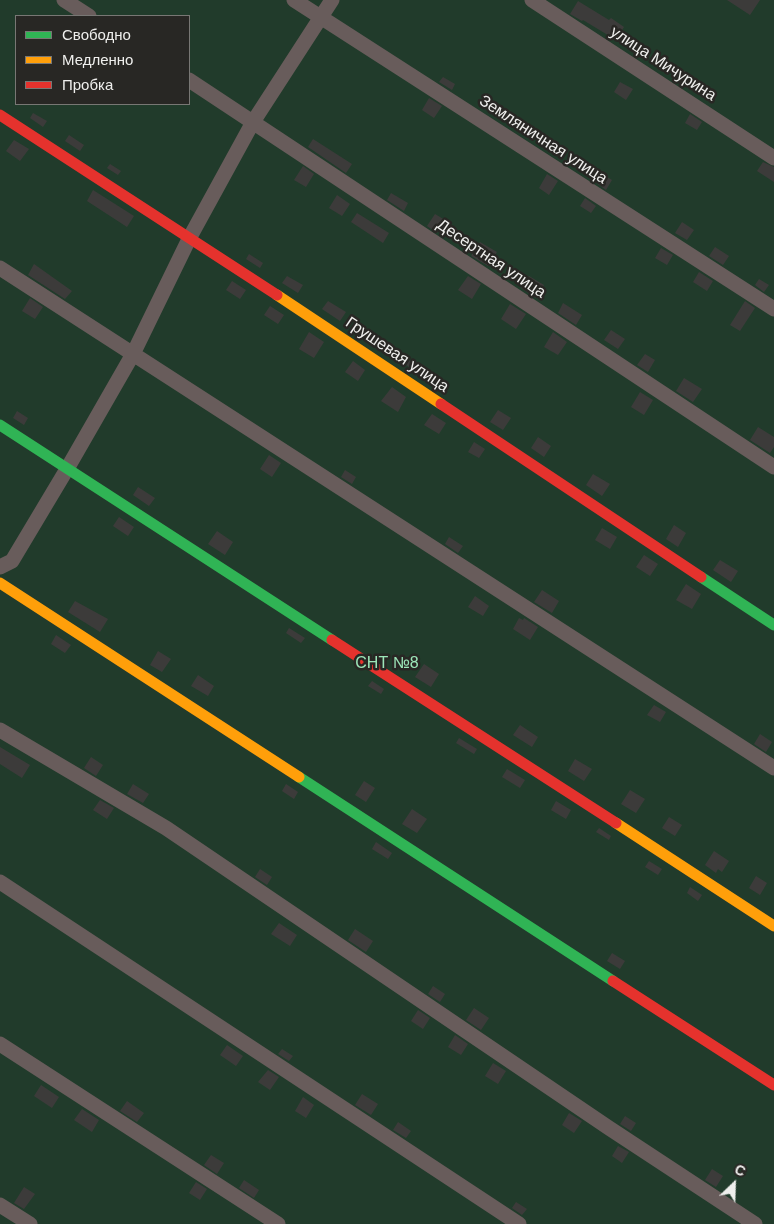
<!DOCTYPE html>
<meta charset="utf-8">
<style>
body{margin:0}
#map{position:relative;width:774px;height:1224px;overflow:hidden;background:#272625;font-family:Helvetica,sans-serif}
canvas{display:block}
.legend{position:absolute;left:15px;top:15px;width:175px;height:90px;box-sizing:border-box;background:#282724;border:1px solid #787774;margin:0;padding:6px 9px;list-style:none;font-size:15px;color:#efefed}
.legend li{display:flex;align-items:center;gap:10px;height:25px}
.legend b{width:25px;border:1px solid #787774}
.north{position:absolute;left:709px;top:1159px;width:50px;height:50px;-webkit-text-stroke:4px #282724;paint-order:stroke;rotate:24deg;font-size:14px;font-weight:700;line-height:20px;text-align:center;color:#efefed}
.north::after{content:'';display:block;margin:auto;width:18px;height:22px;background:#efefed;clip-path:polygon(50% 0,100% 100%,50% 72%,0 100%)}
</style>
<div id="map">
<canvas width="774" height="1224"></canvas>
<ul class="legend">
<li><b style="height:6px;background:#30b455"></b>Свободно</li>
<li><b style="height:6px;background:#ff9f0a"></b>Медленно</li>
<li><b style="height:6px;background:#e5322d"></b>Пробка</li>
</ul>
<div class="north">С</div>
</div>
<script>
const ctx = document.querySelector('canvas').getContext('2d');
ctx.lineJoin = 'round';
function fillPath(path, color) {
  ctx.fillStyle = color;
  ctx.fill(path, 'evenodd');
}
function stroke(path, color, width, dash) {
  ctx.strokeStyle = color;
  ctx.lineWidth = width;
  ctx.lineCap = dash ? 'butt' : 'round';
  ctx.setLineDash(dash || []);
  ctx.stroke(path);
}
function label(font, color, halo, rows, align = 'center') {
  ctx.font = font + ' Helvetica,sans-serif';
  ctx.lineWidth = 5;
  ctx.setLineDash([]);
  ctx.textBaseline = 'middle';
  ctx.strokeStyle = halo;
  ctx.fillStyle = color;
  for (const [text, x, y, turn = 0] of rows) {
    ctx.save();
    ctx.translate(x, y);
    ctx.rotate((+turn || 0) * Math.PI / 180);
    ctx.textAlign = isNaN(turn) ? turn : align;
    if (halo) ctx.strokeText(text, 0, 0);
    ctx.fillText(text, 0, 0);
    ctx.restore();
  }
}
fillPath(new Path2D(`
 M0,0H774V1224H0ZM16,16H189V104H16Z`), '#213b2b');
fillPath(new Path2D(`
 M727,0H760L750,15Z
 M578,1L609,20L611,18L624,27L616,40L583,20L582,21L570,14Z
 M684,71L698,80L691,90L678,82Z
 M443,77L455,84L452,90L439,82Z
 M620,82L633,89L626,100L614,92Z
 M429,98L442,106L434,118L422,110Z
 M33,113L47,121L43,127L30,118Z
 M690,114L702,122L697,130L685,123Z
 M69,135L84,145L80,151L65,141Z
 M313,139L352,164L346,173L308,147Z
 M14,140L29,149L20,161L6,151Z
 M763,162L774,167V182L757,171Z
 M110,164L121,171L118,175L107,168Z
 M303,166L314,174L306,187L294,180Z
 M601,173L612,180L606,190L595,182Z
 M547,174L558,181L549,195L539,188Z
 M93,190L134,216L127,227L87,201Z
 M391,193L408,203L404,211L387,200Z
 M337,195L350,204L342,216L329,208Z
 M585,198L596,206L591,213L580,206Z
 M357,213L389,233L383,243L351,222Z
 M435,214L445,220L437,233L427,226Z
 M682,222L694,230L687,240L675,233Z
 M480,242L497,252L488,266L471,256Z
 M715,247L729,256L723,265L709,256Z
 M661,248L673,255L667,265L655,258Z
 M249,254L263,263L260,268L246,259Z
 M34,264L72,291L65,299L28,275Z
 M699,272L713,281L707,291L693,282Z
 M287,276L303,285L298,293L282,283Z
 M468,276L481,284L472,299L458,290Z
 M529,276L544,285L536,298L521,288Z
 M759,279L769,285L764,292L755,285Z
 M232,281L246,290L240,299L226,290Z
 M30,298L43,307L35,319L22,311Z
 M328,301L346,312L340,321L322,309Z
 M745,301L755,308L740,331L730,325Z
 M563,303L582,315L576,325L558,313Z
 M510,304L526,314L516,329L501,319Z
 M270,306L284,315L278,324L264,315Z
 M611,330L625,339L618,349L604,340Z
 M309,332L324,342L314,358L299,349Z
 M553,332L567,342L558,355L544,347Z
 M370,335L382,342L379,347L367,339Z
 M645,354L655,360L648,372L637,365Z
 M409,360L424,370L420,375L406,365Z
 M353,361L365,370L358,381L345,372Z
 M684,378L702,389L693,402L676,391Z
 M392,387L406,397L398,412L381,401Z
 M640,392L653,400L644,415L631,407Z
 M498,410L511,418L503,430L490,422Z
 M17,411L28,418L24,425L13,418Z
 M432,414L446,423L439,434L424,425Z
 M758,427L774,437V447L770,453L750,440Z
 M538,437L551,446L544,457L531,448Z
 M474,442L485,449L479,458L468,452Z
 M269,455L281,463L272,477L260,469Z
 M345,470L356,477L352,484L341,477Z
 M593,474L610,484L602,496L586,485Z
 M138,487L155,498L149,506L133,495Z
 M119,517L134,527L128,536L113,526Z
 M674,525L686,533L678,547L666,539Z
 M602,528L617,537L610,549L595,540Z
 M217,531L233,542L225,555L208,544Z
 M449,537L463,546L458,553L445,544Z
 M644,555L658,564L650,576L636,567Z
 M720,560L738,571L731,582L713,570Z
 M686,584L701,594L692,609L676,600Z
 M542,590L559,601L552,613L534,602Z
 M475,596L489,606L483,616L468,607Z
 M75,601L108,619L100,632L68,612Z
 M519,618L523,620L524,618L538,627L530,640L513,629Z
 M289,628L305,638L301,643L286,633Z
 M56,635L71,645L65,653L51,644Z
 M158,651L171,659L162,672L150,665Z
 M424,664L439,674L431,687L415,677Z
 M198,675L214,686L208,696L191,686Z
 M372,681L384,689L381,694L368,686Z
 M654,705L666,712L660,722L647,715Z
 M520,725L538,737L532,747L513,735Z
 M760,734L772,742L766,752L754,744Z
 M459,738L477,749L474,754L456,743Z
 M0,747L30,765L22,778L0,764Z
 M91,757L103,765L96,776L84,768Z
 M575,759L592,769L584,781L568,771Z
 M507,769L525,780L520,788L502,777Z
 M364,781L375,788L366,802L355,795Z
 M133,784L149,794L143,803L127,794Z
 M286,784L298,792L294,799L282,791Z
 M630,790L645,799L636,813L621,804Z
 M100,800L114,808L107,819L93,810Z
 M556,801L571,810L566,819L551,810Z
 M412,809L427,819L417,833L402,824Z
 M669,817L682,825L675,836L662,828Z
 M599,828L611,836L609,840L596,832Z
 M376,842L392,853L388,859L372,849Z
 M714,851L729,861L722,872L718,869L716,873L705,865Z
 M649,861L662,869L658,875L645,867Z
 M260,869L272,877L267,885L255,877Z
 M756,876L767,883L760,895L749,888Z
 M690,887L702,895L698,901L687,893Z
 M279,923L297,935L290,946L271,934Z
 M355,929L373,941L366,952L348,940Z
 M612,953L625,961L620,969L607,961Z
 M433,986L445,994L440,1002L428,994Z
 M474,1008L489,1018L481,1030L466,1020Z
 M418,1010L430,1018L423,1029L411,1021Z
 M455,1035L468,1044L461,1055L448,1047Z
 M227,1045L243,1056L236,1066L220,1055Z
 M282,1049L293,1056L289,1061L278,1054Z
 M493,1063L506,1071L498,1084L485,1076Z
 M268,1070L279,1077L270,1090L258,1082Z
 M41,1085L59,1097L52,1108L34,1096Z
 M362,1094L378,1104L371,1115L355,1105Z
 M303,1097L314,1105L306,1118L295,1111Z
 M127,1101L144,1113L137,1122L120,1111Z
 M82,1109L99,1120L92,1132L74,1120Z
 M569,1113L582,1121L574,1133L562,1125Z
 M625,1116L636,1123L631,1131L620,1124Z
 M398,1122L411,1131L406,1138L393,1130Z
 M618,1146L629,1152L622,1163L612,1156Z
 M211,1155L224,1163L217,1174L204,1165Z
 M712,1169L723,1176L716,1187L705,1180Z
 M244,1180L259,1190L254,1198L239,1188Z
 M196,1182L207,1189L200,1200L189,1193Z
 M24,1187L35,1194L24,1209L14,1203Z
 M516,1202L527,1209L522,1215L512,1208Z`), '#3c3b3a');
stroke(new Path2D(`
 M64,0L89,16
 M294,0L774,309
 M532,0L774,158
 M189,80L774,467
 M0,268L774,768
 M0,567L12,561L67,469L133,354L190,237L253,122L332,0
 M0,730L166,828L609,1128L755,1224
 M0,882L519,1224
 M0,1044L278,1224
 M0,1205L30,1224`), '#685c5b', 15);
stroke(new Path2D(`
 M0,425L332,640
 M701,577L774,625
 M299,777L613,981`), '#30b455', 11);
stroke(new Path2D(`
 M277,295L441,404
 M0,583L299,777
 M616,823L774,926`), '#ff9f0a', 11);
stroke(new Path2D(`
 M0,115L277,295
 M441,404L701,577
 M332,640L616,823
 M613,981L774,1085`), '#e5322d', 11);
label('16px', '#efefed', '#282724', [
 ["улица Мичурина",663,64,33],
 ["Земляничная улица",543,140,33],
 ["Десертная улица",491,259,34],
 ["Грушевая улица",397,355,34]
]);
label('16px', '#9be5b8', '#282724', [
 ["СНТ №8",387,664]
]);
</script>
